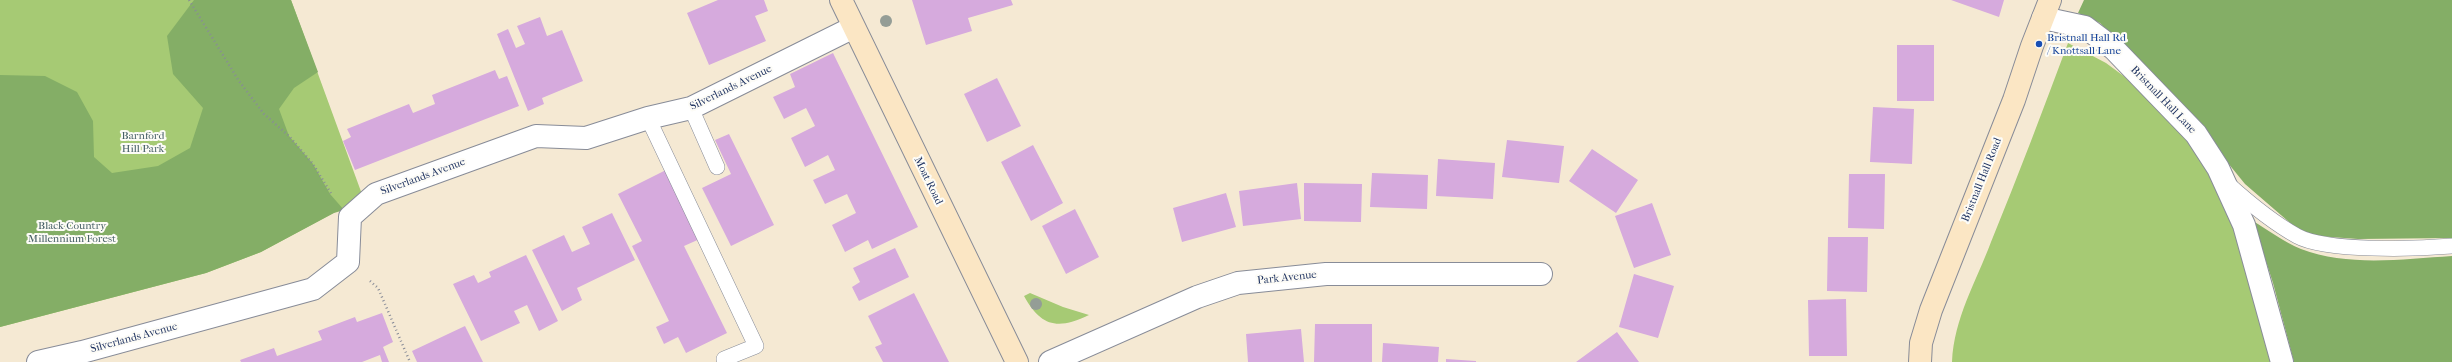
<!DOCTYPE html>
<style>
body{margin:0}
canvas{display:block;background:#f5e9d3}
</style>
<canvas width="2452" height="362"></canvas>
<script>
const ctx = document.querySelector('canvas').getContext('2d');
ctx.lineJoin = 'round';
function fillPath(path, color) {
  ctx.fillStyle = color;
  ctx.fill(path, 'evenodd');
}
function stroke(path, color, width, dash) {
  ctx.strokeStyle = color;
  ctx.lineWidth = width;
  ctx.lineCap = dash ? 'butt' : 'round';
  ctx.setLineDash(dash || []);
  ctx.stroke(path);
}
function label(font, color, halo, rows, align = 'center') {
  ctx.font = font + ' "IM FELL French Canon",serif';
  ctx.lineWidth = 4;
  ctx.setLineDash([]);
  ctx.textBaseline = 'middle';
  ctx.strokeStyle = halo;
  ctx.fillStyle = color;
  for (const [text, x, y, turn = 0] of rows) {
    ctx.save();
    ctx.translate(x, y);
    ctx.rotate((+turn || 0) * Math.PI / 180);
    ctx.textAlign = isNaN(turn) ? turn : align;
    if (halo) ctx.strokeText(text, 0, 0);
    ctx.fillText(text, 0, 0);
    ctx.restore();
  }
}
fillPath(new Path2D(`
 M0,0H291L363,197L261,252L206,273L0,327Z
 M2068,43L2106,63L2129,80L2187,140L2233,210L2275,362H1952C1954,318 1976,282 1991,242C2018,176 2043,110 2068,43Z
 M1030,293L1063,307L1089,315C1058,330 1041,327 1024,296Z`), '#a6ca74');
fillPath(new Path2D(`
 M194,0H291L318,72L294,88L279,109L289,136L313,164L330,194L344,210L334,213L261,252L206,273L0,327V75L45,76L77,92L93,121L94,157L112,173L158,166L190,148L203,108L173,74L167,36Z
 M2084,0H2452V238L2358,239L2317,236L2296,228L2245,184L2219,152L2100,23L2078,13Z
 M2253,221C2268,230 2284,242 2301,249C2348,267 2403,259 2452,256V362H2294L2273,283Z`), '#84ae66');
fillPath(new Path2D(`
 M718,0H764L768,11L755,16L766,41L709,65L687,13Z
 M912,0H1011L1013,5L968,18L972,31L926,45Z
 M1951,0H2004L1999,17Z
 M540,17L547,36L562,30L583,81L542,98L544,104L528,111L497,34L508,29L516,48L525,44L517,26Z
 M1897,45H1934V101H1897Z
 M833,53L918,227L872,249L868,240L845,252L832,225L856,213L847,194L825,204L813,180L835,170L828,155L805,167L791,138L815,126L806,108L784,119L773,97L795,87L790,74Z
 M495,70L499,79L507,76L519,106L355,170L343,141L351,137L347,129L409,104L413,113L435,104L432,95Z
 M997,78L1021,126L987,142L964,94Z
 M1873,107L1914,109L1912,164L1870,162Z
 M729,134L774,225L731,246L702,188L731,174L715,140Z
 M1507,140L1564,146L1559,183L1502,177Z
 M1033,145L1063,203L1031,221L1001,162Z
 M1592,149L1638,180L1616,213L1569,181Z
 M1438,159L1495,163L1493,199L1436,196Z
 M668,169L702,238L684,246L727,333L686,353L678,337L664,344L656,327L669,321L632,246L642,241L618,194Z
 M1372,173L1428,175L1427,209L1370,207Z
 M1849,174H1885L1884,229L1848,228Z
 M1297,183L1301,219L1243,226L1239,191Z
 M1304,183L1362,184L1361,222L1304,221Z
 M1226,193L1236,227L1182,242L1173,208Z
 M1652,203L1671,255L1634,268L1615,216Z
 M1075,209L1099,257L1066,274L1042,226Z
 M612,213L635,260L577,288L582,300L562,311L532,250L564,235L572,252L590,244L582,227Z
 M1828,237H1868L1867,292L1827,291Z
 M895,248L909,277L859,301L852,287L860,282L853,268Z
 M526,255L558,321L539,331L527,305L514,311L520,323L481,341L453,284L474,275L478,283L491,277L489,272Z
 M1634,274L1674,286L1658,338L1619,327Z
 M914,293L949,362H883L875,347L882,344L868,316Z
 M1846,299L1847,356H1809L1808,300Z
 M382,313L393,342L383,347L389,362H382L380,355L362,362H241L240,360L274,348L277,356L322,340L318,331L355,317L357,322Z
 M1315,324H1372V362H1314Z
 M465,326L483,362H417L412,351Z
 M1301,329L1304,362H1248L1246,334Z
 M1617,332L1639,362H1576Z
 M1383,343L1439,347L1438,362H1382Z
 M1446,359L1476,361V362H1446Z`), '#d6aadd');
const lane = new Path2D(`
 M691,108L717,167
 M648,118L756,346L724,359
 M2228,184C2249,203 2272,222 2297,236C2326,252 2417,249 2452,246`);
const street = new Path2D(`
 M2043,18L2085,27L2114,49L2196,134L2218,168L2244,225L2282,362
 M38,362L82,352L313,289L348,262L350,217L376,194L536,136L586,138L648,118L691,108L852,28
 M1050,362L1197,297L1238,283L1326,274H1541`);
const secondary = new Path2D(`
 M841,0L1017,362
 M1920,362L1921,343L1931,310L2014,100L2032,46L2050,0`);
stroke(lane, '#888c98', 16);
stroke(street, '#888c98', 24);
stroke(secondary, '#888c98', 24);
stroke(new Path2D(`
 M189,0L239,81L264,114L289,136L313,164L332,195
 M370,281L378,288L410,362`), '#888c98', 2.5, [1, 3]);
stroke(lane, '#fff', 15);
stroke(street, '#fff', 22);
stroke(secondary, '#fbe6c4', 22);
ctx.fillStyle = '#949d96';
for (const [x, y] of [
 [886,21],
 [1036,304]
]) {
  ctx.beginPath();
  ctx.arc(x, y, 6, 0, 2 * Math.PI);
  ctx.fill();
}
for (const [x, y, r, color] of [
 [2039,44,4,"#1a4fb4"]
]) {
  const dot = new Path2D();
  dot.arc(x, y, r, 0, 2 * Math.PI);
  ctx.fillStyle = color;
  ctx.fill(dot);
  stroke(dot, '#fdfcf7', 1.5);
}
label('11px', '#164399', '#fdfcf7', [
 ["Bristnall Hall Rd",2047,38],
 ["/ Knottsall Lane",2047,51]
], 'left');
label('11px', '#1b2f5e', '#fdfcf7', [
 ["Silverlands Avenue",731,88,-26],
 ["Bristnall Hall Lane",2163,100,46],
 ["Silverlands Avenue",423,177,-20],
 ["Bristnall Hall Road",1982,180,-68],
 ["Moat Road",928,181,64],
 ["Park Avenue",1287,278,-6],
 ["Silverlands Avenue",134,338,-15]
]);
label('11px', '#455e65', '#fdfcf7', [
 ["Barnford",143,136],
 ["Hill Park",143,149],
 ["Black Country",72,226],
 ["Millennium Forest",72,239]
]);
</script>
